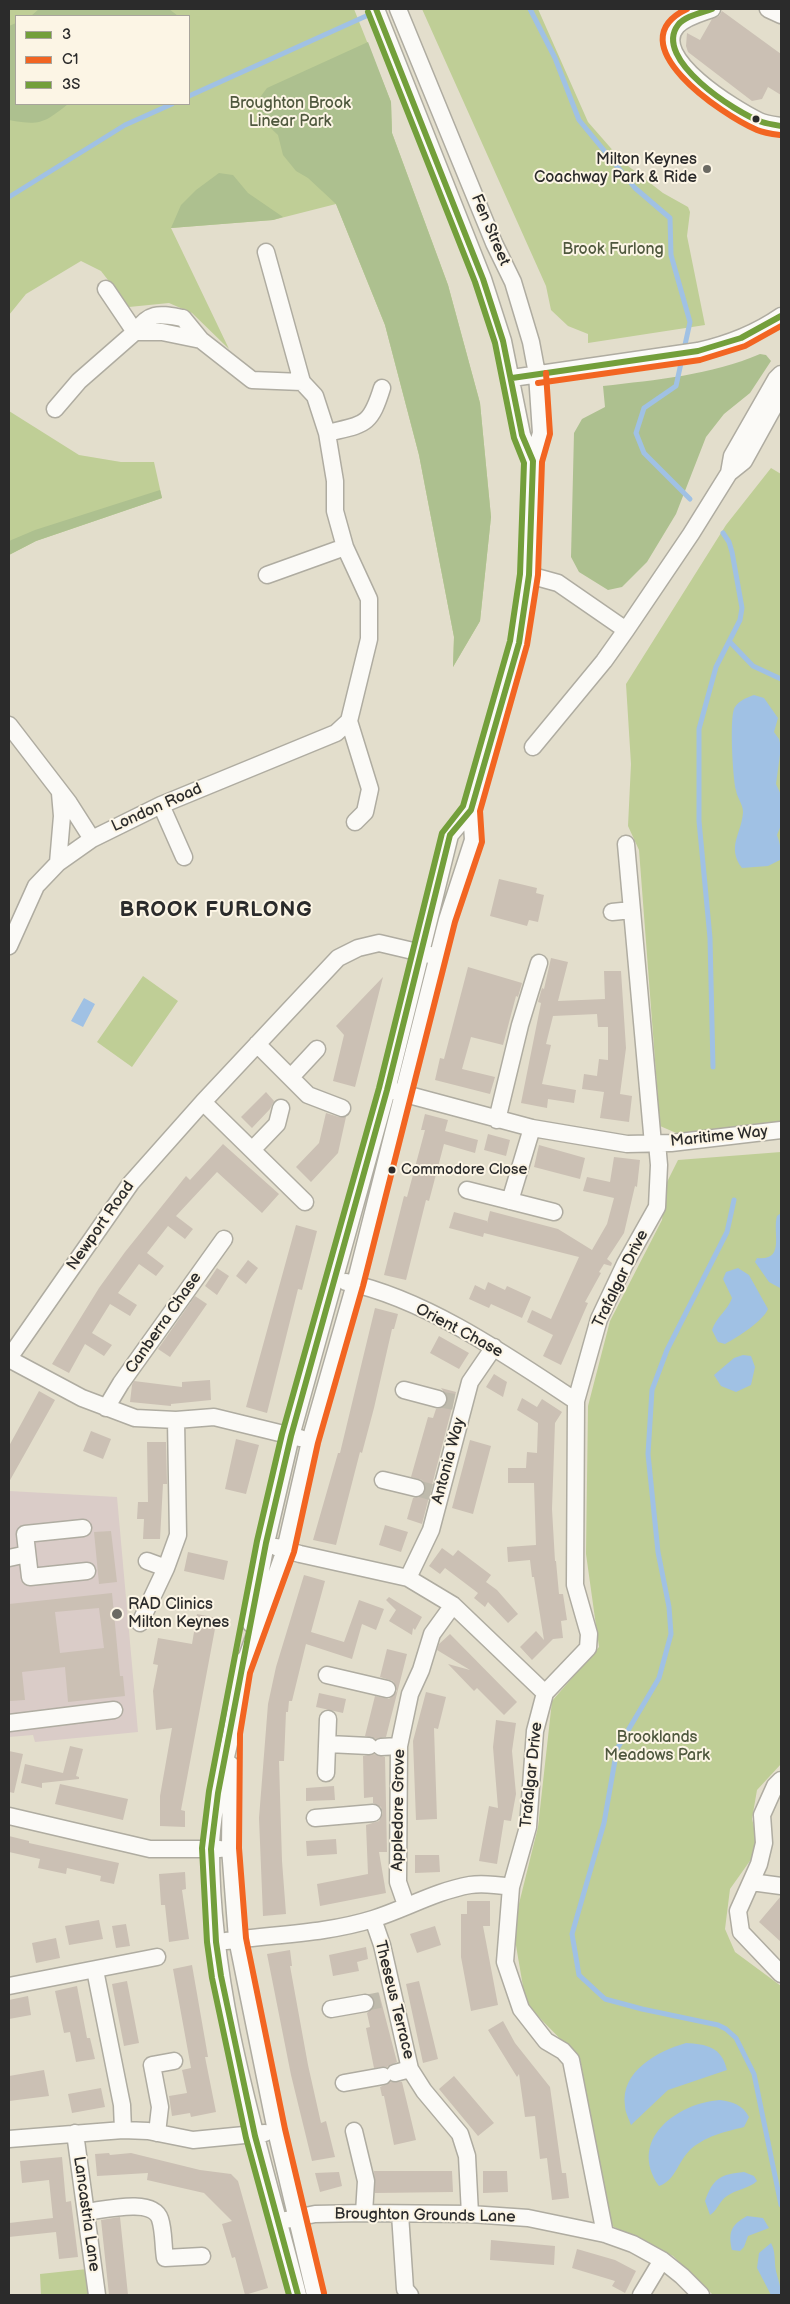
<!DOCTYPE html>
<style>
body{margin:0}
#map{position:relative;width:790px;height:2304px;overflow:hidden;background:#e3decc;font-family:"Balsamiq Sans",sans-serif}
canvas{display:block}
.frame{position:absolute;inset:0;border:10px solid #2b2b2b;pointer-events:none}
.legend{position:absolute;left:15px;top:15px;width:175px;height:90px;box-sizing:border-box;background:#fcf5e5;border:1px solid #a8a49b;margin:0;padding:6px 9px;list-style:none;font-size:15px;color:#2b2b2b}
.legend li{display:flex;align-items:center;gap:10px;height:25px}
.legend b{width:25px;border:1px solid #a8a49b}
</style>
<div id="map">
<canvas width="790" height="2304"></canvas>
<div class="frame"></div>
<ul class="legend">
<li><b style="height:6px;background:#739f3b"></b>3</li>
<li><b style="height:6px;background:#f26522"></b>C1</li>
<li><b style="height:6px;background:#739f3b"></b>3S</li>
</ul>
</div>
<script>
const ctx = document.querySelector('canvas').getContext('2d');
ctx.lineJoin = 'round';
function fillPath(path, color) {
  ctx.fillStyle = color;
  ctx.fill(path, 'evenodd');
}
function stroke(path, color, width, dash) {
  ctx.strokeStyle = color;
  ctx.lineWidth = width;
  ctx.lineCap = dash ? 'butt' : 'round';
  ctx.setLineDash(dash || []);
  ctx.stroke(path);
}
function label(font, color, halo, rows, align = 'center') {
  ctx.font = font + ' "Balsamiq Sans",sans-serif';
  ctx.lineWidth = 4;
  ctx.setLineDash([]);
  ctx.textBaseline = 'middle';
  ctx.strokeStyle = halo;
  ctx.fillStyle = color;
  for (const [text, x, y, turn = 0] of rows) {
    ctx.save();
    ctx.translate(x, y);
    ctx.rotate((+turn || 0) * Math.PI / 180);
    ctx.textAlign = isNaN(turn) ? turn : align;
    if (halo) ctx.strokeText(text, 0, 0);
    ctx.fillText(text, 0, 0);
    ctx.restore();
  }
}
fillPath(new Path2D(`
 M9,1491L117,1497L138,1732L35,1742L33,1735L9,1737Z`), '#daccc8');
fillPath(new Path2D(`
 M9,9H354L391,102L392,133L448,285L480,403L491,517L480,621L453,667L454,637L419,455L385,325L336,204L273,220L171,228L229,349L192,313L169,303L129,307L101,271L81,261L26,294L9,315ZM16,16H189V104H16Z
 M422,9H538L588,122L623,162L663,193L688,207L690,212L687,236L705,325L588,343V334L568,326L551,310L546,286Z
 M9,411L79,455L121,462H154L162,498L36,541L9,555Z
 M771,468L781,474V1126L681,1135L660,1126L639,850L628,826L631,764L626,684L726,525Z
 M143,976L178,1001L132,1067L97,1042Z
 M781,1152V1764L757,1790L752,1819L757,1838L752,1858L730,1889L725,1929L735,1952L781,1986V2295H713L673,2256L610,2225L580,2059L526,2004L513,1928L538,1827L552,1701L599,1647L586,1554L588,1406L610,1321L662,1220L666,1184L678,1160Z
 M87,2269L90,2295H41L40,2274Z`), '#bfce96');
fillPath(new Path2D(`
 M39,9H169L178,16H31Z
 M16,23V104H68C44,123 40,126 9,120V26Z
 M368,42L391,102L392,133L448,285L480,403L491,517L480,621L453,667L454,637L419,455L385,325L336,204L308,178L296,171L283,155L278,135L260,118L255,104L267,88Z
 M219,173L233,175L248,193L283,217L273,220L171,228L181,205L196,190Z
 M760,354L766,355L771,361L750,393L724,414L706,437L676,514L647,562L622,587L608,590L579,572L571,557L574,433L582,419L605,407L603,386C656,380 711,375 760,354Z
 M160,490L162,498L36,541L9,555V541L35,530Z`), '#adc08f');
fillPath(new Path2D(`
 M754,695L764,698L778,718L774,732L779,739L781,747L776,784L781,795V825L777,835C780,844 782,850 780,860L768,866L742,868C726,847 742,833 743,812C743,804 737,798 736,790C733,779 729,714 735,707C740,700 746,698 754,695Z
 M84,998L95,1004L83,1027L71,1021Z
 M781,1213V1287L780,1288L769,1282L755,1262L757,1258C786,1261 772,1233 777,1216Z
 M738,1268L749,1275L768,1309C763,1321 738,1337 725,1344L718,1342L712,1330C716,1317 728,1310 732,1298L723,1279L726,1272Z
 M743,1355L751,1356L755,1367L751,1385L736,1392L721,1386L714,1375L734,1358Z
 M686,2043C706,2044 722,2047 727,2070L668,2090L631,2125C629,2119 625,2112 625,2106C620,2071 658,2051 686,2043Z
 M720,2100C733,2102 743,2105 749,2117L744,2127C725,2132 704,2136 689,2151C678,2162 675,2181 659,2186C627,2140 677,2103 720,2100Z
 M744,2172L754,2176L757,2181C750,2188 735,2190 727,2196C719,2201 718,2210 710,2215L705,2201C713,2178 721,2174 744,2172Z
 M747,2216L763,2218L769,2228L748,2236L744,2247L740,2251L732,2250C728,2232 731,2225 747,2216Z
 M771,2243C776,2252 774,2261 776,2271C778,2280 781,2286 781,2295H771L757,2268L759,2253Z`), '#a0c1e4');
stroke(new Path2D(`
 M530,9L555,58L579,120L635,188L670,218L671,255L690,322L676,386L644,408L636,433L644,453L690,499
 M189,96L375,12
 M9,197L125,125L172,104
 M729,641L753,666L781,679
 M713,1067L710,938L699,821V729L716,667L740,620L742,608L732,552L729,542L723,533
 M734,1200L727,1232L667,1350L652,1390L648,1454L658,1552L669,1607L671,1634L659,1678L617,1749L604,1823L572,1934L579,1975L605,1999L642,2009L718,2025L726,2029L736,2038L754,2074L781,2205`), '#a0c1e4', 5);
fillPath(new Path2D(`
 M722,11L781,54V95L768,87L762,99L752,101L688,52L686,46L687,33L700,40L712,19L719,16Z
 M499,879L537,888L536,893L544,895L538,922L529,920L527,926L490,916Z
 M551,958L568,962L558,1001L605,999L604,971H621L626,1048L620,1094L632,1096L629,1122L600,1118L604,1092L582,1089L584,1074L597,1076L599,1059L608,1060V1027H598L597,1014L553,1016L546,1044L551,1045L542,1084L576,1090L574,1103L548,1099L547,1108L521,1103L541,1003L538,1002L542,988L544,989Z
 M468,967L522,983L518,997L516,996L503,1045L471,1037L462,1069L495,1077L490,1094L435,1080L440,1058L444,1059Z
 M383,977L355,1087L333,1081L344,1035L336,1026Z
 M266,1092L274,1101L270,1109L252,1128L241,1117Z
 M326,1113L339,1117H346L338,1153L311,1182L296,1167L319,1143Z
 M425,1114L448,1120L445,1131L478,1140L475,1153L444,1144L429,1201L426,1200L406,1280L384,1275L404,1196L407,1197L425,1130H421Z
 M488,1134L510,1140L506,1156L484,1150Z
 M223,1144L279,1194L262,1213L217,1172L176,1216L193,1229L185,1239L168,1226L147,1253L164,1266L156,1276L139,1264L118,1293L137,1305L130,1316L110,1304L92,1333L112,1345L104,1356L85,1344L69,1373L52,1364L99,1288L125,1252L186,1176L190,1180Z
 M539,1145L585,1158L580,1179L534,1167Z
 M614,1157L640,1160L637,1187L635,1186L624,1233L607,1259L612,1263L611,1266L604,1264L599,1272L601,1273L585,1302L588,1303L561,1365L543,1356L553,1335L527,1322L532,1310L551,1319L579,1257L484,1233L483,1237L449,1228L454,1212L487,1221V1223L490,1211L558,1229L592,1250L607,1224L614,1198L583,1191L587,1177L610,1182Z
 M296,1225L317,1231L302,1290L298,1289L267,1413L246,1407Z
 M248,1260L258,1268L246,1284L236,1276Z
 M217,1268L229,1276L217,1295L205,1286Z
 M488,1282L505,1290L507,1286L531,1297L522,1318L491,1304L489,1308L469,1299L475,1285L485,1290Z
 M195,1296L207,1304L170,1357L158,1349Z
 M375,1308L398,1314L394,1329H392L374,1408L362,1453L360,1452L336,1545L313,1540L338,1453H340Z
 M439,1336L469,1353L459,1369L430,1353Z
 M494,1374L507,1382L503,1397L486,1387Z
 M210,1380L211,1400L171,1404V1406L130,1402L132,1385L134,1381L182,1387V1382Z
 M441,1388L456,1392L422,1524L407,1519L413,1498L423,1495L426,1490L422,1480L411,1477L428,1417L433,1418L436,1409L441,1408L447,1402V1396Z
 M39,1391L55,1400L9,1482V1446Z
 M522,1398L537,1407L542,1399L562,1412L555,1423L552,1509L555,1561H556L559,1594H563L567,1620L561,1621L563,1638L553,1639L532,1660L520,1647L536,1631L544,1640L534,1577H532L530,1560L508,1562L507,1547L536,1545L534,1483H508V1468H526L527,1452L537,1453L538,1423L517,1410Z
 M91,1431L111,1439L103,1459L83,1451Z
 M236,1439L259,1445L246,1494L225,1489Z
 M470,1440L491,1446L473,1514L452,1508Z
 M147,1442H166L167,1484H163L160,1539H143L144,1519H137L138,1502H148Z
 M385,1525L408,1532L401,1552L379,1545Z
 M111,1531L117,1582L99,1584L94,1532Z
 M442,1548L453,1556L458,1550L491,1575L486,1582L497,1590L518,1614L508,1623L488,1602L485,1607L474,1598L478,1593L445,1568L440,1574L429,1566Z
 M188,1552L228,1561L224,1580L184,1571Z
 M304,1575L325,1581L311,1632L344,1642L359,1600L384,1609L376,1630L362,1624L352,1659L306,1644L292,1701H289L288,1712H286L284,1761H279L282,1861L286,1914L263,1916L259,1818L268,1704L276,1667Z
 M112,1593L120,1676H123L125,1696L68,1702L65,1667L22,1672L25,1700L10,1701L9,1604ZM99,1608L104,1648L60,1653L55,1612Z
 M389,1597L422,1617L415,1630L413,1628L412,1635L389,1621L396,1610L386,1600Z
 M197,1614L217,1618L181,1810L185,1811V1827L160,1826V1796L172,1728L156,1730L153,1691L158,1665L153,1664L158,1638L192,1644Z
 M450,1634L517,1702L504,1715L477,1688L474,1691L448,1664L470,1670L437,1650L439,1644Z
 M387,1649L407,1654L386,1737L376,1739L365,1736L375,1696L389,1699L397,1691L393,1681L380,1677Z
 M426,1692L446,1697L438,1729L434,1728L437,1819L416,1820L413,1741Z
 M319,1693L346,1699L343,1713L316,1707Z
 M496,1720L516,1723L512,1751L516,1794L511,1821L504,1820L497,1864L479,1861L489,1806L498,1808L493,1747Z
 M70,1746L83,1749L76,1776L79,1777V1779L42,1783V1788L21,1783L25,1764L63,1773Z
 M9,1751L23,1754L14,1793L9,1792Z
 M374,1754L385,1757L387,1852H379L386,1893L320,1906L317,1884L368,1874L366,1825L379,1821L383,1813L381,1807L373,1803V1797L364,1798L363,1756Z
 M60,1784L128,1799L123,1820L55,1804Z
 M334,1786L335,1800L306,1801V1788Z
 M9,1836L29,1841V1843L119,1863L114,1884L100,1881L101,1876L67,1868L66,1874L38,1868L40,1859L9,1852Z
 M336,1839L337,1854L307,1856L306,1841Z
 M415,1855H439L440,1872L415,1873Z
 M185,1872L186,1889L182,1890L189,1939L169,1942L165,1905H161L159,1874Z
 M781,1896V1942L759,1922Z
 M467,1901H490V1926H483L498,2005L471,2011L461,1957V1914H467Z
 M99,1920L103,1939L69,1945L65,1926Z
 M126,1924L130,1946L116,1948L112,1926Z
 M435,1926L441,1945L417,1953L410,1934Z
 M56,1938L60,1958L36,1963L32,1943Z
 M366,1947L368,1959L357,1962L359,1971L333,1976L329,1955Z
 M290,1950L292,1966H290L308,2065L321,2123L326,2121L335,2157L312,2161L291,2075L267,1954Z
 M192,1965L208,2057H205L216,2112L191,2117L190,2113L172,2116L169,2096L187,2093L182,2070L191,2068L173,1969Z
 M127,1981L139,2043L124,2046L112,1984Z
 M419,1981L438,2059L423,2063L406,1984Z
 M77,1986L87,2038H90L95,2059L76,2062L70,2032L64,2033L55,1991Z
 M379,1993L397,2062L387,2067L374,2068L366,2028L370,2027L367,2013L374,2006L375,2001L371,1995Z
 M28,1996L31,2015L9,2019V2000Z
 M503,2021L515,2043L550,2087L562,2173H566L569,2198L552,2200L547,2158L540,2159L535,2116L525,2117L519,2074L517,2077L488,2030Z
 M44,2070L49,2096L9,2101V2076Z
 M454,2076L494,2123L478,2136L439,2089Z
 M391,2082H402L416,2140L394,2145L384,2096H382L380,2087Z
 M101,2088L105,2107L72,2113L68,2094Z
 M109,2153L110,2155L131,2153L200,2170L231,2174L238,2181L268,2288L245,2295L235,2257L232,2258L222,2224L232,2221L204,2193L147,2180L148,2173L97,2176L95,2154Z
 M62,2157L66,2202L71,2201L78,2257L59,2259L56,2232L9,2237V2223L53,2218L49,2180L22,2183L20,2161Z
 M374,2171H452L453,2192L375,2193Z
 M483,2171H507L508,2192L483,2193Z
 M339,2172L342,2186L320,2192L315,2173Z
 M120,2217L128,2295H109L101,2220Z
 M491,2240L555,2246L554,2265L490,2260Z
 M577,2249L615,2260L636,2271L625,2293L612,2286L615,2281L572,2268Z`), '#cbc0b4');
stroke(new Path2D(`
 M438,1399L454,1402
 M416,1488L431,1492
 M365,2003L380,2000`), '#bebaac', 16, [16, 8]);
const minor = new Path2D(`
 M376,9L483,279L503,341L522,435L533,461
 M712,9C701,13 685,17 677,26C648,57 736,110 759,121C765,124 774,125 781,126
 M768,9L781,15
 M266,252L302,382L315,396L327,433L335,481V511L345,547L369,599V639L349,721
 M201,340L162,332H135C150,311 159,314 183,318L201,340L252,380L302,382
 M512,378L698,351C729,344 755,334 781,316
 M55,409L79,381L135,332L106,289
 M327,433C364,424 370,427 382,388
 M729,473L732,456L776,379L781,374
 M267,575L345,547
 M529,575L558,583L626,630
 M349,721L370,789L365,812L355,822
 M9,725L69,803L92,839
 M533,747L604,661L626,630L691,534L729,473L744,461L781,394
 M161,805L184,857
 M626,844L653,1144
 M58,863L62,816L60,793
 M612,912L632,910
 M9,946L36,886L58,863L92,839L161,805L336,733L349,721
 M257,1044L308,1095L342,1108
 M291,1077L317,1049
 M394,1091L532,1128L627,1144L671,1143L781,1130
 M203,1102L305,1202
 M497,1120L520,1025L539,963
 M252,1150L277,1124L281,1108
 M467,1190L554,1212
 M510,1201L532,1128
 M346,1282C426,1299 508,1356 576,1401
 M9,1358L131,1183L203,1102L338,958L358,948L379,943L430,955
 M9,1359L82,1398L135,1418L176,1420L214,1417L300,1438
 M404,1390L438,1399
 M106,1408L121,1383L224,1239
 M383,1480L416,1488
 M83,1528L25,1534L30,1577L87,1571
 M276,1547L300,1554L408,1578L453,1605L545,1693
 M9,1558L27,1554
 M147,1561L166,1568
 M408,1578L431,1530L470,1382L494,1347
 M140,1623L166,1568L178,1535L176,1420
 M251,1624L266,1543L291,1436L387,1090L450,835L471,810
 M244,1660C239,1685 236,1710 231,1735C223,1772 211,1812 211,1850C211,2002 261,2150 298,2295
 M242,1671L285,1550L310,1441L355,1284L447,920L473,840L471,810L519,643L529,575L533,505V461L541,433L537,374L531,342L513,282L494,243L398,9
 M327,1675L387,1689
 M9,1723L114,1710
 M328,1744L369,1746
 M381,1747L399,1746
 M231,1765L230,1848L237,1939L276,2131L315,2295
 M326,1773L328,1719
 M781,1780L775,1786L762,1815L764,1843L759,1864L738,1911L741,1932L781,1974
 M9,1816L150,1849H220
 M315,1818L373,1813
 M751,1882L781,1886
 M406,1905L398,1882L399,1746L410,1694L421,1670L432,1634L453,1605
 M373,1919L382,1945L410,2069L424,2091L460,2134L467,2156L470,2214
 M226,1941C275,1934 325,1934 373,1919C405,1909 436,1891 470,1885C483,1883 498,1885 511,1887
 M95,1970L122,2105L123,2130
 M9,1986L157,1957
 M331,2009L365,2003
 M395,2073L410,2069
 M344,2083L383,2076
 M354,2131L366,2181L364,2213
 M75,2133L97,2295
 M157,2133L160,2107L152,2065L174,2061
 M9,2139L123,2130L148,2131L193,2140L265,2133
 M86,2212C104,2210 153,2197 160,2219C164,2231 163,2246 165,2258L202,2256
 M400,2214L405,2289L410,2295
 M286,2220L315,2214L364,2213L470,2214L528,2218L605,2234L633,2244L662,2260L682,2276L701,2295
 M605,2234L571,2060L563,2051L546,2041L521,2009L505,1962L511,1887L528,1827L535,1731L545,1693L588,1648L589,1634L575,1585L576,1401L599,1319L625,1264L657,1207L659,1165L657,1143
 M641,2295L662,2260`);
stroke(minor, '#afaca1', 19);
stroke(minor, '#fbfaf7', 16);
stroke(new Path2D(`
 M712,9C701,13 685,16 678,25C652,59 736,113 762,122C768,124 775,125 781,126
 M512,378L698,351L741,338L781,316
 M298,2295L255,2136L221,1976L216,1942L211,1849L218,1793L266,1543L291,1436L387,1090L450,835L471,810L519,643L529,575L533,461L522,435L503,341L483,279L376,9`), '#739f3b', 6);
stroke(new Path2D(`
 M687,9C615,43 722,115 757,130C764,133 772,134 780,135
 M538,383L700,360L745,346L781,326
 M324,2293L285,2129L246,1938L239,1848L240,1734L250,1673L294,1552L318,1443L363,1286L455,922L482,842L480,811L527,645L538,575L542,462L550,434L546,373`), '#f26522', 6);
stroke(new Path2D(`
 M289,2295L246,2138L212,1978L207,1942L202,1848L209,1791L257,1541L282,1434L379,1088L442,833L463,806L510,641L520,574L524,463L514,438L495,343L475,282L368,12`), '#739f3b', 6);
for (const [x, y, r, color] of [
 [756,119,4.5,"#2b2b2b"],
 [707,169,5,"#6b6a63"],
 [392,1170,4.5,"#2b2b2b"],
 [117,1614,6,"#6b6a63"]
]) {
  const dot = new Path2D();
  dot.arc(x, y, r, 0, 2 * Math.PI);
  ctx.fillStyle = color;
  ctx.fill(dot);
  stroke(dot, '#fcf5e5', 2);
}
label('15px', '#2b2b2b', '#fcf5e5', [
 ["Commodore Close",401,1170]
], 'left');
label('16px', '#4f583e', '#fcf5e5', [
 ["Broughton Brook",290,104],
 ["Linear Park",290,122],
 ["Brook Furlong",613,250],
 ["Brooklands",657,1738],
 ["Meadows Park",657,1756]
]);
label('16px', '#2b2b2b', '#fcf5e5', [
 ["Milton Keynes",697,160],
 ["Coachway Park & Ride",697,178],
 ["RAD Clinics",128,1605,"left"],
 ["Milton Keynes",128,1623,"left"]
], 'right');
label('16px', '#2b2b2b', '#fcf5e5', [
 ["Fen Street",490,230,67],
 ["London Road",157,808,-24],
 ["Maritime Way",719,1137,-6],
 ["Newport Road",101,1226,-55],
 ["Trafalgar Drive",621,1279,-64],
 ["Canberra Chase",164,1323,-55],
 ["Orient Chase",459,1331,28],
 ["Antonia Way",449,1461,-75],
 ["Trafalgar Drive",532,1775,-84],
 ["Appledore Grove",399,1810,-89],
 ["Theseus Terrace",394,2000,76],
 ["Lancastria Lane",86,2214,82],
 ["Broughton Grounds Lane",425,2216,1]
]);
ctx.letterSpacing = '1px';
label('bold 21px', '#2b2b2b', '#fcf5e5', [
 ["BROOK FURLONG",216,911]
]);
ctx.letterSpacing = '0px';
</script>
